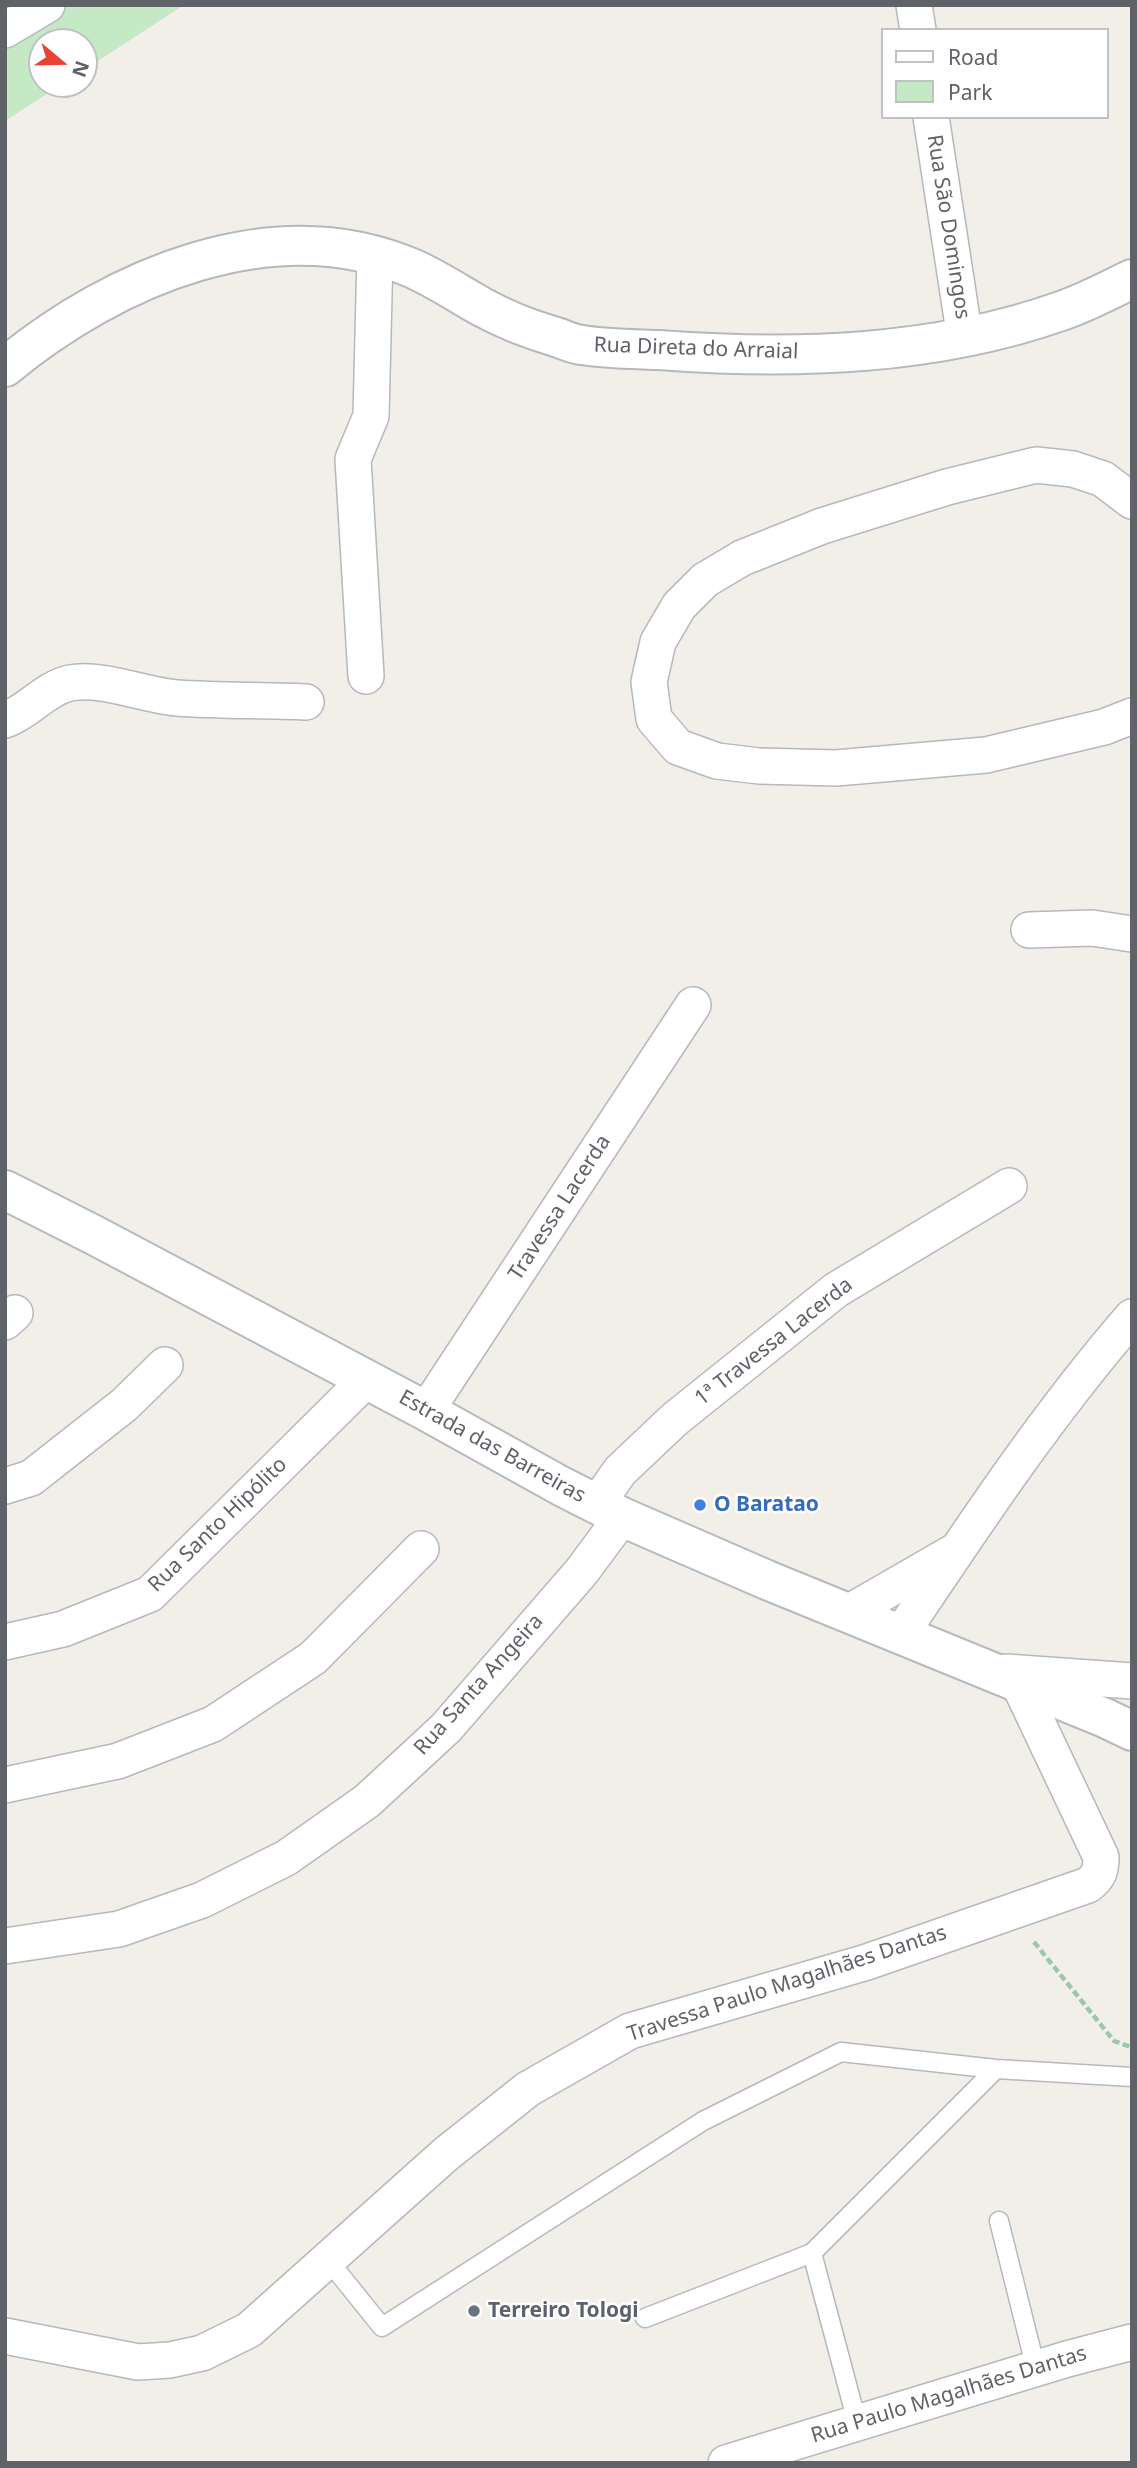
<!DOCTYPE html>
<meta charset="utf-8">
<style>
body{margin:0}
#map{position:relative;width:1137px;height:2468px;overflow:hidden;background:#f1efe8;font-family:"Noto Sans",sans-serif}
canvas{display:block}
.frame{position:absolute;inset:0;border:7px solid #5f6368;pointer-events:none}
.legend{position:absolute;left:881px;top:28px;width:228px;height:91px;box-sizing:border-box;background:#fff;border:2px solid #bfc1c3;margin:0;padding:9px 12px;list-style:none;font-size:21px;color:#5f6368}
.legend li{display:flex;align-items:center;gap:14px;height:35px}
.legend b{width:35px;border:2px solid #bfc1c3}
.north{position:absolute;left:28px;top:28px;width:70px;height:70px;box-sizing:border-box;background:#fff;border:2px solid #bfc1c3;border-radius:50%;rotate:109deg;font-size:19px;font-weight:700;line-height:28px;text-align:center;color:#5f6368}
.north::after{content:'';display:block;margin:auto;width:24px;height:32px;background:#ea4335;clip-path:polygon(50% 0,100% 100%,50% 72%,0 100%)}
</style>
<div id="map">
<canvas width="1137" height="2468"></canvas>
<div class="frame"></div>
<ul class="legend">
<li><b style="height:9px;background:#fff"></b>Road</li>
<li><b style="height:19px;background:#c5e8c5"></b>Park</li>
</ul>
<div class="north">N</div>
</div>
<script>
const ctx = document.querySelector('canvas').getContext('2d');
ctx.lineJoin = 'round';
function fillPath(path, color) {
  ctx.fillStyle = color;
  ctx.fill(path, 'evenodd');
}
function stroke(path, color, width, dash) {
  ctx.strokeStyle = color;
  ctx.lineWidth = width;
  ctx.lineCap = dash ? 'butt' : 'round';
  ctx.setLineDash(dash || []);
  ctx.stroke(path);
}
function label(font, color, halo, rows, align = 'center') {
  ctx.font = font + ' "Noto Sans",sans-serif';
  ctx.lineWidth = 5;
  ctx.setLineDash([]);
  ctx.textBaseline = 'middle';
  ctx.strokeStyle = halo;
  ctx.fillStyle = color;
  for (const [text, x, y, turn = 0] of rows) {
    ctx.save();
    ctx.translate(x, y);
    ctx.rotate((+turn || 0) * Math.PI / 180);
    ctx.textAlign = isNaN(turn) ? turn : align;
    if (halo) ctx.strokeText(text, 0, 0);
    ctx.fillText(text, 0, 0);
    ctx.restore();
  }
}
fillPath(new Path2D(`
 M5,5H184L84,70V42H42V84H62L5,121Z`), '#c5e8c5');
const service = new Path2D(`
 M999,2221L1036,2369
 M812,2253L857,2422
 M328,2260L382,2327L703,2121L841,2052L996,2069L1132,2077
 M645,2318L812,2253L996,2069`);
const minor = new Path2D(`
 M914,5L918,30
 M5,30L47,5
 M931,117L965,338
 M1132,501L1103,479L1073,469L1036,465L947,487L822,526L742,558L705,580L679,606L658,642L649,682L654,719L678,747L717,761L759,766L836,768L986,755L1104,727L1132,716
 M366,676L353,459L371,416L375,255
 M5,720C28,712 46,688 70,683C102,677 144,695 177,698C219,701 263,700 306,702
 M1029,930L1092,928L1132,934
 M5,1322L15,1313
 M426,1411L693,1005
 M5,1486L31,1478L124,1405L165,1365
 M597,1504L620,1471L675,1419L836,1290L1009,1186
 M848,1613L952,1553
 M901,1634C974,1525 1046,1416 1132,1317
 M5,1642L63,1629L150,1594L367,1379
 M1006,1672L1132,1681
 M5,1785L118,1761L213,1724L313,1658L421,1549
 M5,1946L119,1929L202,1900L286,1858L367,1801L446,1728L582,1571L622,1517
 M5,2336L138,2362L170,2360L202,2353L249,2330L446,2154L528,2089L630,2031L867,1962L1088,1885C1099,1877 1101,1870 1101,1857L1018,1682
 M726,2463L1067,2359L1132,2342`);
const tertiary = new Path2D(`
 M5,367C114,277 274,208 414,269C438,280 459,294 482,307C504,319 529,329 553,336C563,339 572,344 582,345C607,349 634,349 659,350C793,360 934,356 1061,311C1085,303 1109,290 1132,279`);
const secondary = new Path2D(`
 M5,1190L94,1235L426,1411L561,1486L622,1517L767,1580L1105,1718L1132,1731`);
stroke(service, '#b5b8bc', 21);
stroke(minor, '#b5b8bc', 38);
stroke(tertiary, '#b5b8bc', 42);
stroke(secondary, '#b6babf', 42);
stroke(new Path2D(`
 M1034,1942L1114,2041L1131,2047`), '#9cc7a9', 4.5, [7, 3.5]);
stroke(service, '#fff', 18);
stroke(minor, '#fff', 35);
stroke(tertiary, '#fff', 38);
stroke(secondary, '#fff', 38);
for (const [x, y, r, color] of [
 [700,1505,7,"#3f7fe0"],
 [474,2311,7,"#6b7280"]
]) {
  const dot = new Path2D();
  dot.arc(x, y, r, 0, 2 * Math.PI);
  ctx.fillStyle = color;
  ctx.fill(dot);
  stroke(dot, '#fff', 2.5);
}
label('21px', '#5f6368', '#fff', [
 ["Rua São Domingos",948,227,81],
 ["Rua Direta do Arraial",696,349,2],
 ["Travessa Lacerda",560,1208,-57],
 ["1ª Travessa Lacerda",774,1342,-38],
 ["Estrada das Barreiras",492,1447,29],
 ["Rua Santo Hipólito",218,1525,-44],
 ["Rua Santa Angeira",479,1685,-48],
 ["Travessa Paulo Magalhães Dantas",787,1984,-18],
 ["Rua Paulo Magalhães Dantas",949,2395,-17]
]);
label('bold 21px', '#366cbe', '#fff', [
 ["O Baratao",714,1505]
], 'left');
label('bold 21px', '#5b616d', '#fff', [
 ["Terreiro Tologi",488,2311]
], 'left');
</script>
